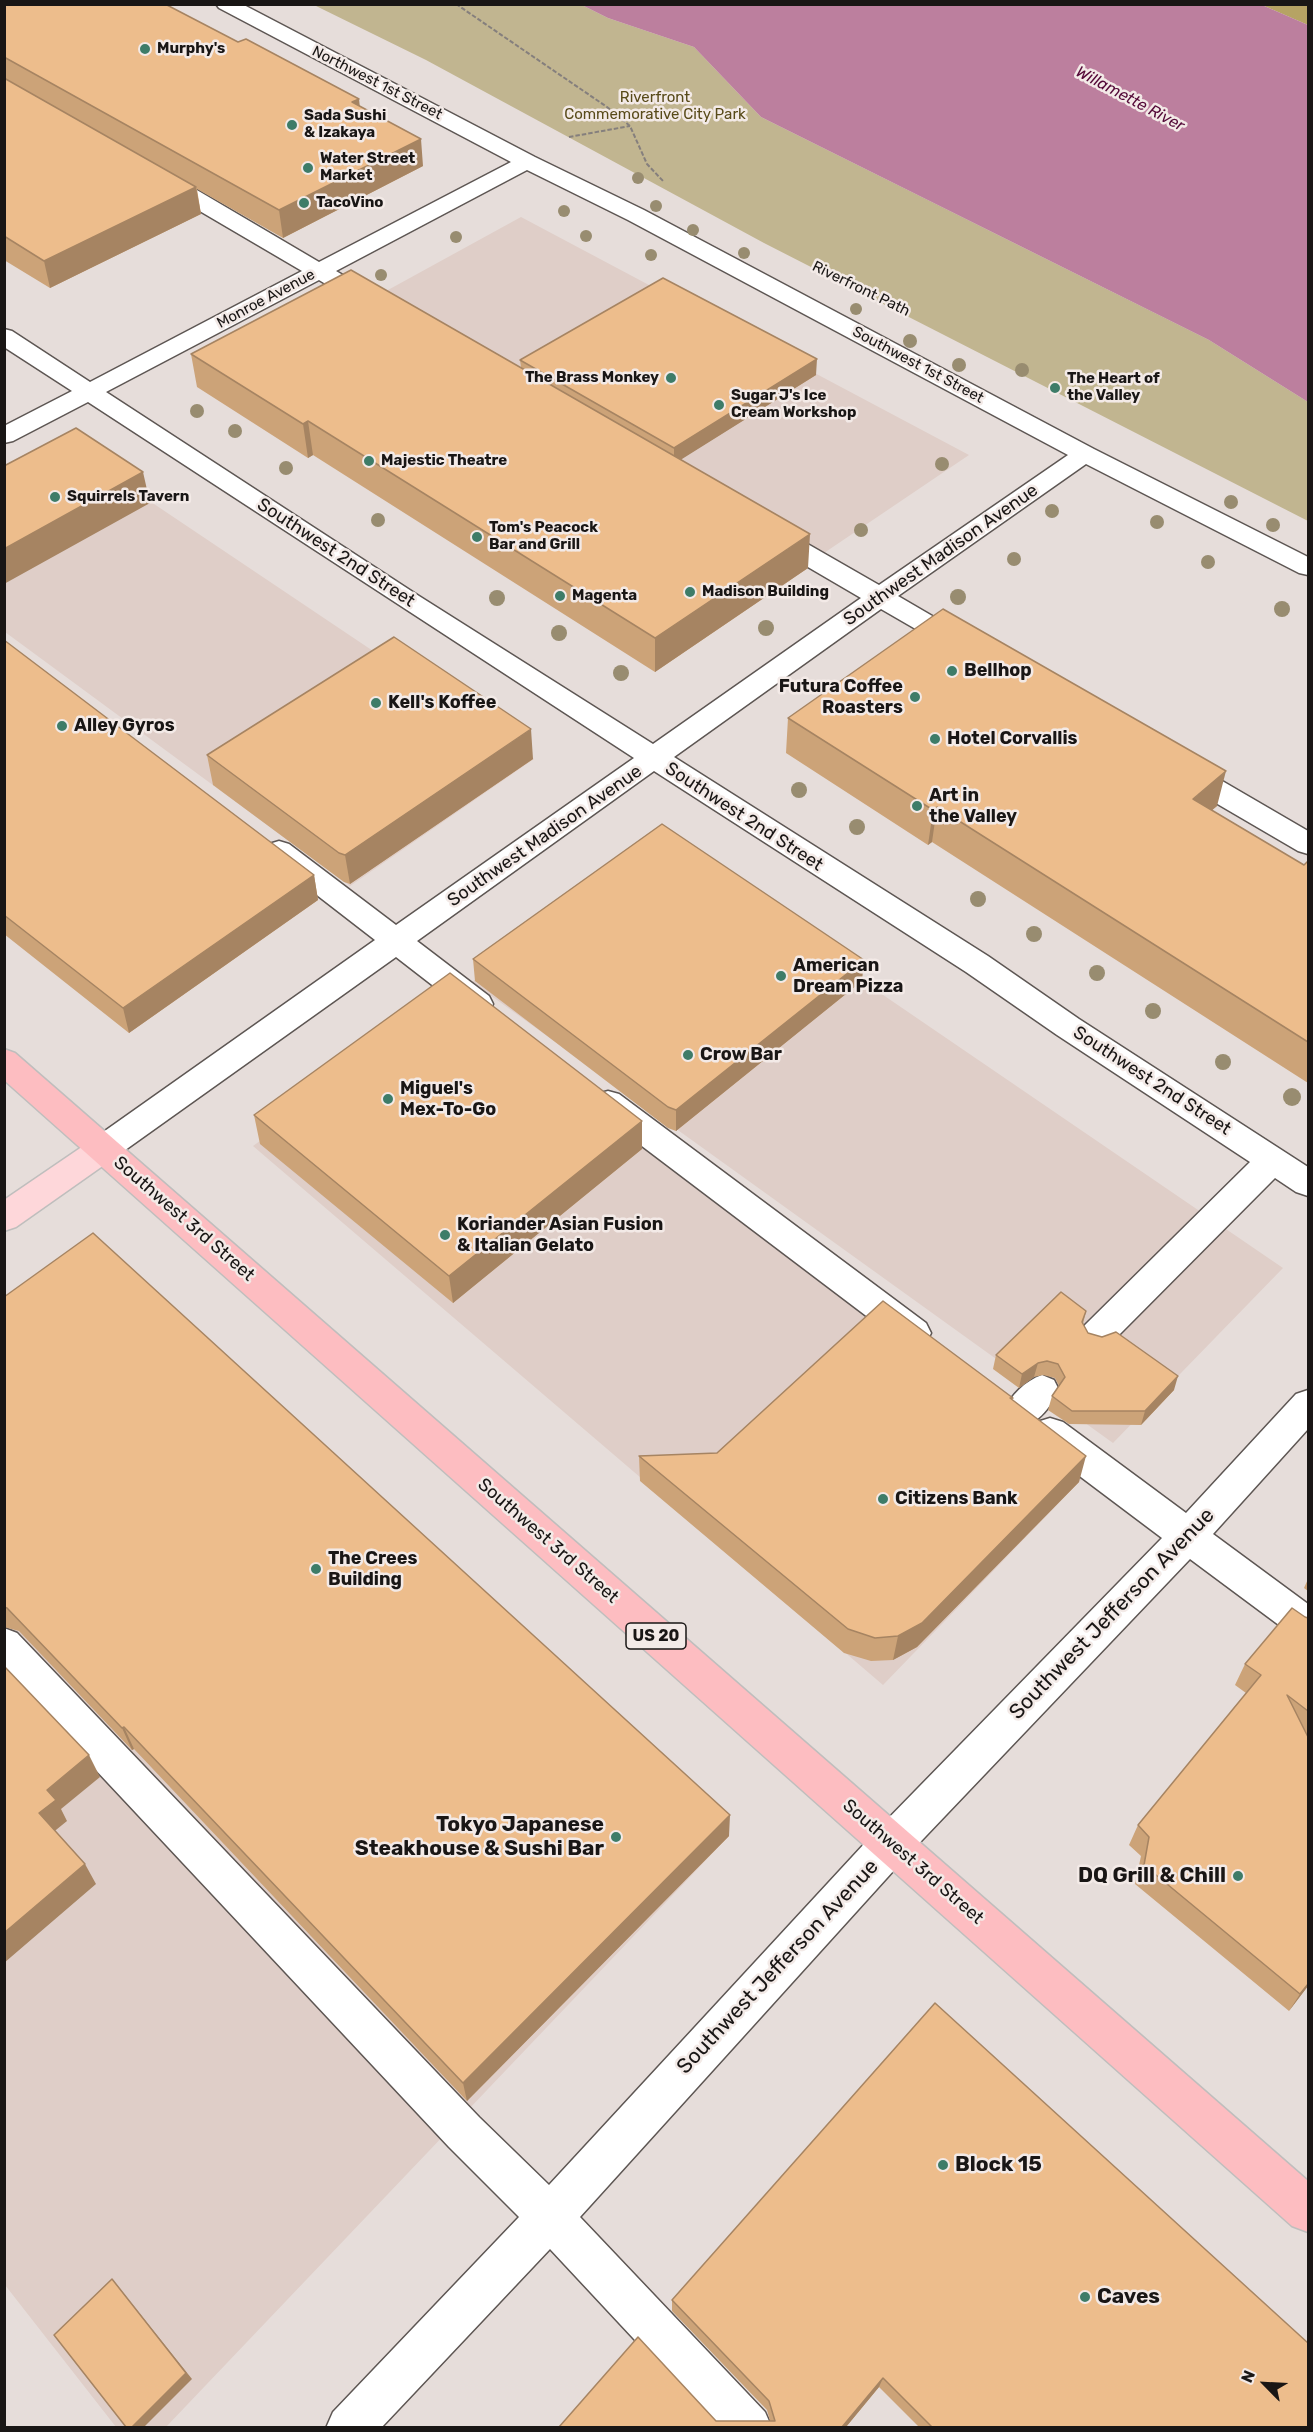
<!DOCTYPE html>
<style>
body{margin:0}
#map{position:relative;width:1313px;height:2432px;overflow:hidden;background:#e6ddda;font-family:Rubik,sans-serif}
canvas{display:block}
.frame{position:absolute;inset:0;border:6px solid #191615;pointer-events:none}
.north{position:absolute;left:1235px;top:2354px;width:60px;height:60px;-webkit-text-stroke:4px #f3eae7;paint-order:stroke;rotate:294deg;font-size:16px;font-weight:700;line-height:24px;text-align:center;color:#191615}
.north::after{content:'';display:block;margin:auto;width:21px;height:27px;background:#191615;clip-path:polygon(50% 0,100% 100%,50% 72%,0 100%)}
</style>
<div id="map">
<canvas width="1313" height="2432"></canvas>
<div class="frame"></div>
<div class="north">N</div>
</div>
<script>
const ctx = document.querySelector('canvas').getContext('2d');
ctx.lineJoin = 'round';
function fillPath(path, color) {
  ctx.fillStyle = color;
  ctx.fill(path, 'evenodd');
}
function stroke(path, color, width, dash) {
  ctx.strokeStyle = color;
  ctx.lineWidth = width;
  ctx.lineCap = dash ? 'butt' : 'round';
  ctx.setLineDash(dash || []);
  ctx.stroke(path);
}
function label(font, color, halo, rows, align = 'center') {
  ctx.font = font + ' Rubik,sans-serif';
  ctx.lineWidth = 5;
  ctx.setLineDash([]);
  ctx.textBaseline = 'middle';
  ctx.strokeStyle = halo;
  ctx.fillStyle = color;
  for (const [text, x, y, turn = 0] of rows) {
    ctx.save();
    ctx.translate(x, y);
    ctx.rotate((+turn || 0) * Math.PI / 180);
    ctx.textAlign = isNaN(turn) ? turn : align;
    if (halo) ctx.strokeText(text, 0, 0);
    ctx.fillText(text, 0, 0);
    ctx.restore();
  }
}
fillPath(new Path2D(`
 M521,217L969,455L824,553L377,296Z
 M84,457L534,759L350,886L5,632V499Z
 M662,844L1283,1268L1113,1443L472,982Z
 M457,998L1084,1477L883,1685L253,1146Z
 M4,1331L729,1836L166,2427H116L5,2285Z`), '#dfcec8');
fillPath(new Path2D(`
 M314,5H582L608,18L694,47L761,117L1209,340L1308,402V521L764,243L426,60Z`), '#c1b590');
fillPath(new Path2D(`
 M1262,5H1308V25Z`), '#b6a364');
fillPath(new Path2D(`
 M1262,5L1308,25V402L1209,340L761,117L694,47L608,18L582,5Z`), '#bc7f9e');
const minor = new Path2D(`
 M216,4H242L535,157L644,210L1094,449L1308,557V575L1299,573L1086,464L898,596L970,638L974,644L970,650L961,653L952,650L881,609L674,757L988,956L1079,1019L1308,1167V1196L1296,1192L1275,1178L1109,1345L1097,1349L1085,1345L1080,1335L1085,1325L1250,1162L1057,1035L966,972L654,771L417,941L489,996L493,1004L489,1012L478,1015L467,1012L396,957L114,1158L103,1162L92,1158L87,1149L92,1140L375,940L269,858L264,851L269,844L279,841L289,844L396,925L634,758L88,402L13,441L4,443V426L72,391L4,347V329L12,331L90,382L302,271L152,183L149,178L152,173L160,172L168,173L319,262L511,162L219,8ZM527,170L628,220L1068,455L879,585L778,527L769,525L760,527L756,533L760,539L861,598L653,744L419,596L106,392L319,280L364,307L372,309L380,307L384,302L380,297L336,271Z
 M1183,761L1193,764L1308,831V854L1298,851L1173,778L1169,771L1173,764Z
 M608,1091L619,1094L926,1323L931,1333L926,1343L914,1347L902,1343L597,1112L592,1103L597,1094Z
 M1042,1375L1054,1380L1059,1390C1053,1403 1038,1425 1022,1426C1018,1427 1013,1424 1009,1423L1003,1412C1011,1395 1025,1381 1042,1375Z
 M1308,1390V1429L1213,1534L1308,1604V1642L1295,1637L1190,1559L905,1858L580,2217L765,2412L772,2428H717L550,2249L381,2428H326L333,2412L519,2217L449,2147L4,1672V1628L17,1633L479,2117L549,2185L877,1830L1162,1538L1037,1444L1032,1433L1037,1422L1050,1418L1063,1422L1186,1513L1296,1394Z`);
const major = new Path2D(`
 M103,1136L114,1140L119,1149L114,1158L16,1227L4,1231V1200L92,1140Z`);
const highway = new Path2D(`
 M4,1049L15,1053L1308,2181V2232L1292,2226L4,1080Z`);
stroke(minor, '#5d5653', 3);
stroke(major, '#bfbebd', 3);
stroke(highway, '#bfbebd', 3);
stroke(new Path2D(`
 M456,4L607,107L630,126L647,164L663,181
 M569,137L630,126`), '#857f7d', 2, [4.5, 2]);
fillPath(minor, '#fff');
fillPath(major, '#fed7da');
fillPath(highway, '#fdbdc1');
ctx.fillStyle = '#988c70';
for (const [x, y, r] of [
 [638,178,6],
 [656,206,6],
 [564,211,6],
 [693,230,6],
 [586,236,6],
 [456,237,6],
 [744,253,6],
 [651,255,6],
 [381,275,6],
 [856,309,6],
 [910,341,7],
 [959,365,7],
 [1022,370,7],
 [197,411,7],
 [235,431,7],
 [942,464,7],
 [286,468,7],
 [1231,502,7],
 [1052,511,7],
 [378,520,7],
 [1157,522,7],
 [1273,525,7],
 [861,530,7],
 [1014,559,7],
 [1208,562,7],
 [958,597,8],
 [497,598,8],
 [1282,609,8],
 [766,628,8],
 [559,633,8],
 [621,673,8],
 [799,790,8],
 [857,827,8],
 [978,899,8],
 [1034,934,8],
 [1097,973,8],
 [1153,1011,8],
 [1223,1062,8],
 [1292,1097,9]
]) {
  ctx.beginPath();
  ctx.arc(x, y, r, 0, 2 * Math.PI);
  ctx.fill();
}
fillPath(new Path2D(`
 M4,4L360,106L423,166L283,238L197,189L201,214L50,288L4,260Z
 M191,354L521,367L520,360L816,375L681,459L808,568L655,672L313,455L308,458L197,387Z
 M4,640L314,875L318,900L129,1033L4,934Z
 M788,718L1217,806L1212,810L1304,865L1308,861V1083L932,842L928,845L786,753Z
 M207,755L533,759L350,884L344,882L213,785Z
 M473,959L862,981L676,1131L668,1128L475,981Z
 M254,1115L642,1149L453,1303L260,1144Z
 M4,1297L729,1836L467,2101L134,1749L132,1750L19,1631L4,1627Z
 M1086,1311L1083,1324L1088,1333L1174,1390L1141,1425L1069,1424L1048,1410L1052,1396L1059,1386L1055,1378L1043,1375L1034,1377L1019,1388L993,1369L996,1355Z
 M1013,1398L1012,1400L1079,1482L917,1647L893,1660L871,1661L844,1653L640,1481L639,1456L717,1453Z
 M1308,1579V1591L1304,1588Z
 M1305,1617L1308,1618V1986L1289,2011L1135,1884L1141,1856L1129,1845L1138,1825L1246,1693L1235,1685L1245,1664Z
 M672,2300L1308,2427H919L879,2387L846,2427H559L716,2421H770L767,2410L672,2311Z`), '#cca378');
fillPath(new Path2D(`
 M359,99L362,126L352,102Z
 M421,139L423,166L283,238L279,210Z
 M196,187L201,214L50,288L44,261Z
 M817,359L816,375L674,464V448Z
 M308,421L313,455L308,458L303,424Z
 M143,472L150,503L4,584V549Z
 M810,534L808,568L655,672V638Z
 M531,729L533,759L350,884L345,855Z
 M1226,771L1217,806L1184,834L1193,799Z
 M937,807L932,842L928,845L933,810Z
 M314,875L318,900L129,1033L123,1008Z
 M864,960L862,981L676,1131V1110Z
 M642,1121V1149L453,1303L449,1276Z
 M1038,1363L1034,1377L1019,1388L1022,1374Z
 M1178,1376L1174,1390L1141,1425L1145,1411Z
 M1086,1456L1079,1482L917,1647L893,1660L898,1636Z
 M124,1727L134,1749L132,1750L122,1728Z
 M89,1755L100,1777L61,1809L67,1821L51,1834L39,1813L47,1790Z
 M730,1815L729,1836L467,2101L463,2083Z
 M85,1864L96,1884L4,1963V1933Z
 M1308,1984V1986L1289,2011L1300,1994Z
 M112,2279L192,2379L144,2427H132Z
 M883,2378L879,2387L846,2427H842Z`), '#a68462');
const building = new Path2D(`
 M4,4H165L238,42L246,39L359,99L352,102L421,139L279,210L4,57Z
 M4,78L196,187L44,261L4,236Z
 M351,270L810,534L655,638L308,421L303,424L191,354Z
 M663,278L817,359L674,448L520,360Z
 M76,428L143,472L4,549V466Z
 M943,609L1226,771L1193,799L1304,865L1308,861V1042L937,807L933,810L788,718Z
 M394,637L531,729L345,855L339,853L207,755Z
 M4,640L314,875L123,1008L4,915Z
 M662,824L864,960L676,1110L668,1107L473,959Z
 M450,973L642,1121L449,1276L254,1115Z
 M93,1233L730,1815L463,2083L124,1727L122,1728L7,1608L4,1607V1297Z
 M1061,1292L1086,1311L1082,1322L1088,1333L1102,1337L1116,1332L1178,1376L1145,1411H1072L1052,1396L1065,1377L1058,1364L1047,1361L1038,1363L1022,1374L996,1355Z
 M883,1301L1013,1398H1010L1086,1456L922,1623L898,1636L875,1638L848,1629L639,1456L717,1453Z
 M1292,1608L1305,1617L1308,1618V1711L1287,1695L1308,1737V1984L1300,1994L1144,1865L1149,1837L1138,1825L1261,1675L1245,1664Z
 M4,1666L89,1755L47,1790L56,1800L39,1813L85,1864L4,1933Z
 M935,2003L1308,2343V2427H932L883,2378L842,2427H559L638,2337L716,2421H775L769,2401L672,2300Z
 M112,2279L186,2373L132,2427H126L54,2335Z`);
fillPath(building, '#edbd8c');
stroke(building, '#a68462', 1.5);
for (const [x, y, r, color] of [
 [145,49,6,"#3e7c68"],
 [292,125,6,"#3e7c68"],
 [308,168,6,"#3e7c68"],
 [304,203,6,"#3e7c68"],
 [671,378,6,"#3e7c68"],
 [1055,388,6,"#3e7c68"],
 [719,405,6,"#3e7c68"],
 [369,461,6,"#3e7c68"],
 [55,497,6,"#3e7c68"],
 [477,537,6,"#3e7c68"],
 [690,592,6,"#3e7c68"],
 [560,596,6,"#3e7c68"],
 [952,671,6,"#3e7c68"],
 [915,697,6,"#3e7c68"],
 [376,703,6,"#3e7c68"],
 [62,726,6,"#3e7c68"],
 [935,739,6,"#3e7c68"],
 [917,806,6,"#3e7c68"],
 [781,976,6,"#3e7c68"],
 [688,1055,6,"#3e7c68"],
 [388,1099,6,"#3e7c68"],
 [445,1235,6,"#3e7c68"],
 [883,1499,6,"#3e7c68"],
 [316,1569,6,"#3e7c68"],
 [616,1837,6,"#3e7c68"],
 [1238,1876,6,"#3e7c68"],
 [943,2165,6,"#3e7c68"],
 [1085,2297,6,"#3e7c68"]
]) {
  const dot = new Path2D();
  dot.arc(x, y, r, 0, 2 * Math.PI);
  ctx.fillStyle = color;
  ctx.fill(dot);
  stroke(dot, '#f3eae7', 2);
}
label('bold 15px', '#191615', '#f3eae7', [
 ["Murphy's",157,49],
 ["Sada Sushi",304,116],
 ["& Izakaya",304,133],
 ["Water Street",320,159],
 ["Market",320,176],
 ["TacoVino",316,203],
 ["The Brass Monkey",659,378,"right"],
 ["The Heart of",1067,379],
 ["the Valley",1067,396],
 ["Sugar J's Ice",731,396],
 ["Cream Workshop",731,413],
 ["Majestic Theatre",381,461],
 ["Squirrels Tavern",67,497],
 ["Tom's Peacock",489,528],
 ["Bar and Grill",489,545],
 ["Madison Building",702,592],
 ["Magenta",572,596]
], 'left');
label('15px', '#191615', '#f3eae7', [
 ["Northwest 1st Street",377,83,27],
 ["Riverfront Path",861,289,26],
 ["Monroe Avenue",266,299,-28],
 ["Southwest 1st Street",918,365,28]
]);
label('15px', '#584a19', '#f3eae7', [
 ["Riverfront",655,98],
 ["Commemorative City Park",655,115]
]);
label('italic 16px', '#540938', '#f3eae7', [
 ["Willamette River",1130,99,28]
]);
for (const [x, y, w] of [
 [656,1636,60]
]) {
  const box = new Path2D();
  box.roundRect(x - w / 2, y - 13, w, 26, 4.5);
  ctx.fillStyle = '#f3eae7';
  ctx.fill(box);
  stroke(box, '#191615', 1.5);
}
label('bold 16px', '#191615', null, [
 ["US 20",656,1636]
]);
label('18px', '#191615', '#f3eae7', [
 ["Southwest 2nd Street",336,553,33],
 ["Southwest Madison Avenue",941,555,-35],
 ["Southwest 2nd Street",744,817,33],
 ["Southwest Madison Avenue",545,836,-35],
 ["Southwest 2nd Street",1152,1081,33],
 ["Southwest 3rd Street",184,1219,41],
 ["Southwest 3rd Street",548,1541,41],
 ["Southwest 3rd Street",913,1862,41]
]);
label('bold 18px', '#191615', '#f3eae7', [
 ["Bellhop",964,671],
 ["Futura Coffee",903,687,"right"],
 ["Roasters",903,708,"right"],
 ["Kell's Koffee",388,703],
 ["Alley Gyros",74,726],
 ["Hotel Corvallis",947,739],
 ["Art in",929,796],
 ["the Valley",929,817],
 ["American",793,966],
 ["Dream Pizza",793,987],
 ["Crow Bar",700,1055],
 ["Miguel's",400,1089],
 ["Mex-To-Go",400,1110],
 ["Koriander Asian Fusion",457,1225],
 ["& Italian Gelato",457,1246],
 ["Citizens Bank",895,1499],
 ["The Crees",328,1559],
 ["Building",328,1580]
], 'left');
label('21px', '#191615', '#f3eae7', [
 ["Southwest Jefferson Avenue",1112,1614,-46],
 ["Southwest Jefferson Avenue",778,1967,-47]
]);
label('bold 21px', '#191615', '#f3eae7', [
 ["Tokyo Japanese",604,1825],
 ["Steakhouse & Sushi Bar",604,1849],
 ["DQ Grill & Chill",1226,1876],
 ["Block 15",955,2165,"left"],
 ["Caves",1097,2297,"left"]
], 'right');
</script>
